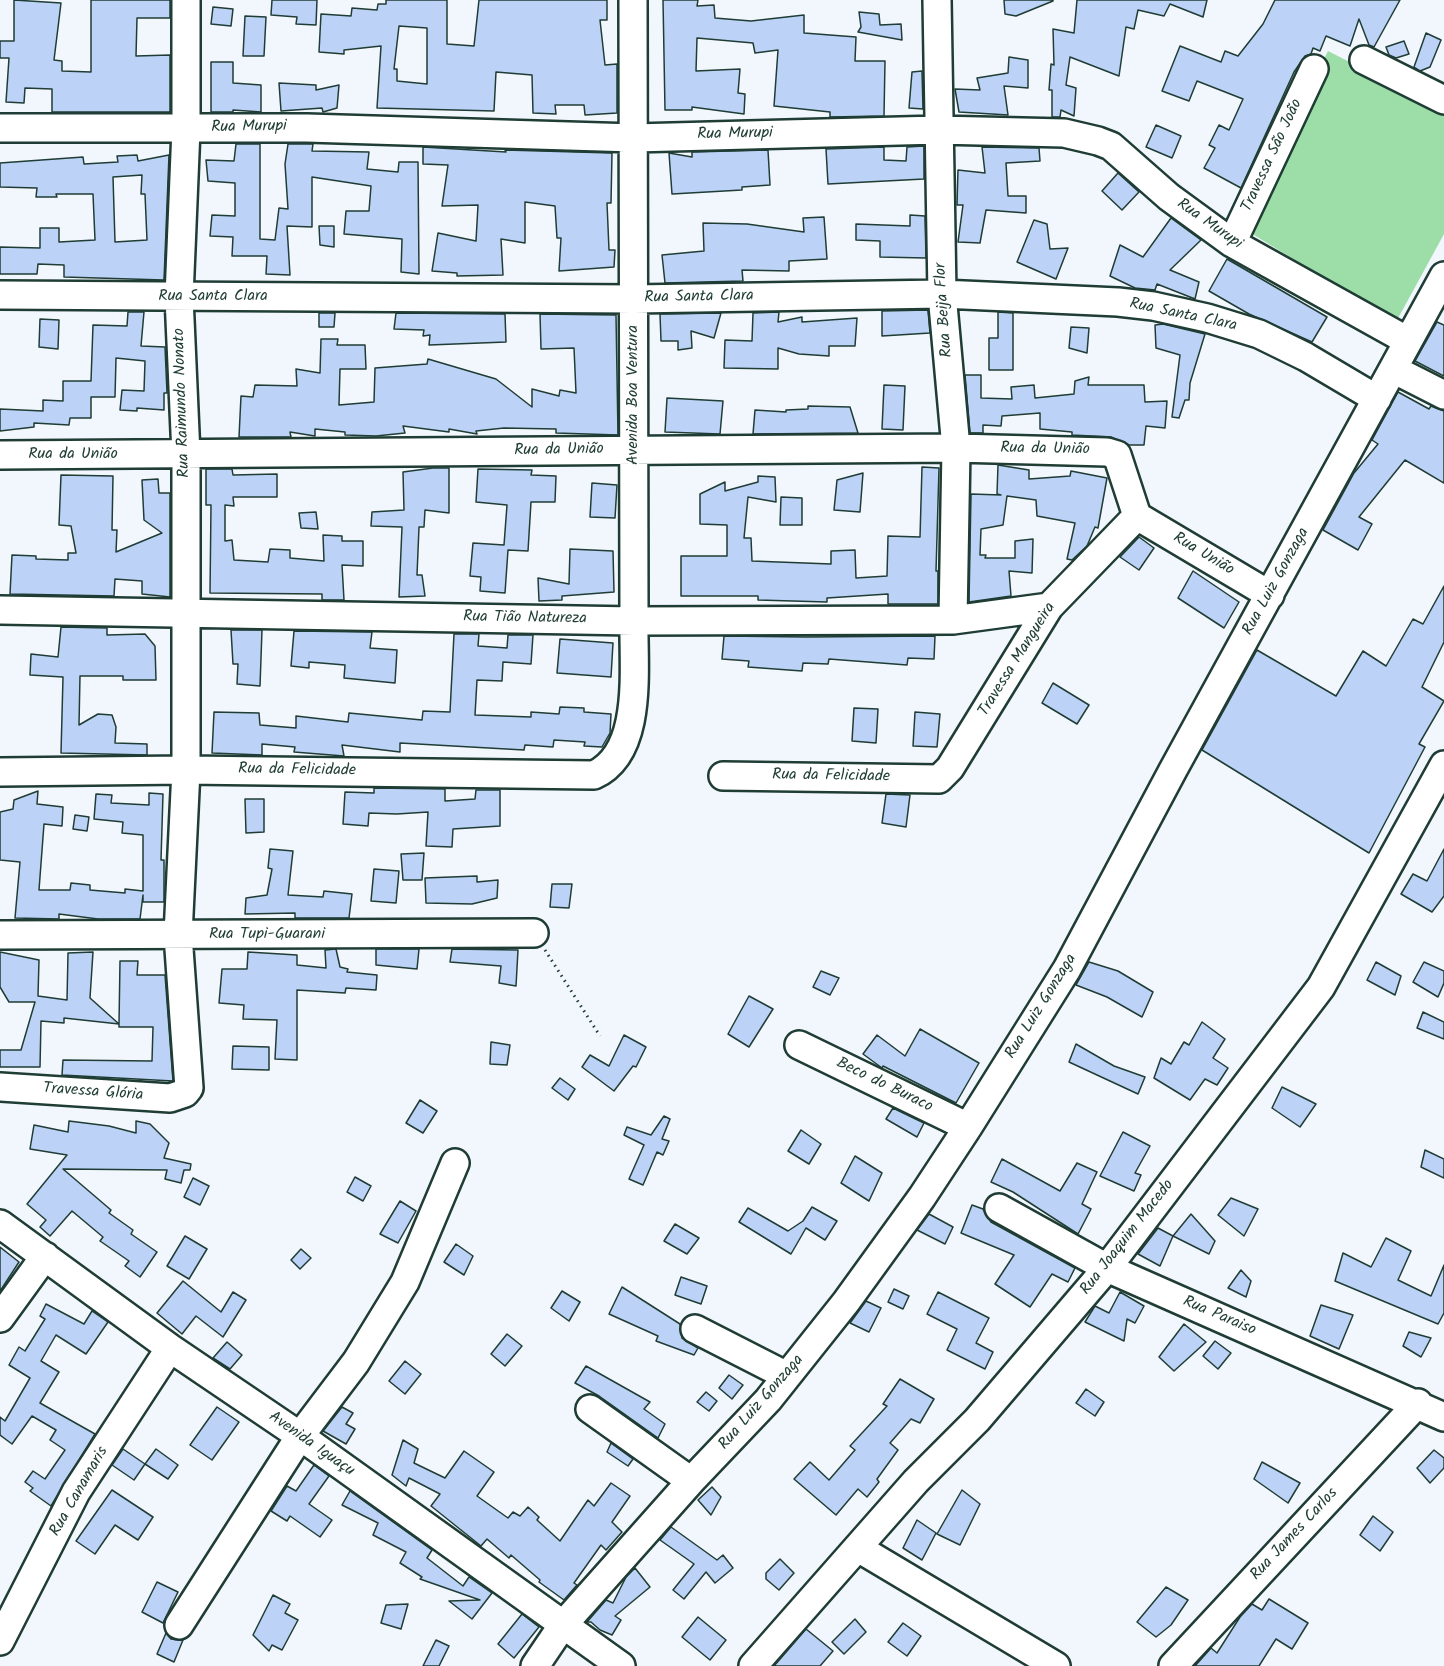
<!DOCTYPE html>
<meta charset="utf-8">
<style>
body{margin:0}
canvas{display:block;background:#f2f6fd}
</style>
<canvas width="1444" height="1666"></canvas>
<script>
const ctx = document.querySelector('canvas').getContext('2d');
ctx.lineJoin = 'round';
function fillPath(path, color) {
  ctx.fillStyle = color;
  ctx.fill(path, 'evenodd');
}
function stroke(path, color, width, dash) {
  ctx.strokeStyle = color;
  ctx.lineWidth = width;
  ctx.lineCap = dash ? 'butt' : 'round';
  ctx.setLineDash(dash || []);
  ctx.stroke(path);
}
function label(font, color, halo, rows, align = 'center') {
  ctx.font = font + ' Kalam,sans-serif';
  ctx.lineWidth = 4.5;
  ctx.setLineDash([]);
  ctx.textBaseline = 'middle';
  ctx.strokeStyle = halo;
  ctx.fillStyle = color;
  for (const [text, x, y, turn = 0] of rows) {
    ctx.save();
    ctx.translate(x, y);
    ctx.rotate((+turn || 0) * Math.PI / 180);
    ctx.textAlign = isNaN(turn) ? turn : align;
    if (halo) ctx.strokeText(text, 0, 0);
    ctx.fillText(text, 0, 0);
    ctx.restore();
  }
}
fillPath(new Path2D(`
 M1328,51L1444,110V234L1396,322L1241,227Z`), '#9ddea8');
const building = new Path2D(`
 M14,0L61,3L54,60L62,61V71L91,72V0H170V18H137L136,56L170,55V112H52V89L25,88L24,103L6,102L9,58H0V41H14Z
 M272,0H317L316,25L296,24L297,17L271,15Z
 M386,0H447V44L474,46L479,0H607V20H600L605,65L617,64V113L585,115L584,105H555L556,114L533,113L532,75L496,72L494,111L377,108L381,46L344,50V54L319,52L321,14L351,16L352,8L377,10L378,4H386ZM399,26L427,28V84L397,81V69H394Z
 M663,0H698L697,6L714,5L715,18L751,21L804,15V33L856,37L855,61H885L884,116L830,117V112L774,106L778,50L755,53L753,43L697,38L696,71L740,69L738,93L745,94L744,114L692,107V110H665Z
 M1004,0H1053V1L1016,16L1005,14Z
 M1077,0H1207L1203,17L1170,4L1164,16L1138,10L1134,29L1126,27L1119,76L1070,57L1066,85L1076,88L1074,116L1061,110L1060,117H1052V90H1049L1051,64L1054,65L1053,29L1074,33Z
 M1275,0H1400L1374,47L1369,45L1359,19L1350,46L1326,36L1320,51L1313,48L1311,54L1305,56L1294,72L1241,188L1204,168L1215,148L1209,145L1219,125L1229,130L1243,99L1197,81L1189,101L1162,91L1180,46L1221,62L1225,51L1238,56L1263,24Z
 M213,7L233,9L231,26L211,24Z
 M859,12L879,14L880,25L901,24L902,40L858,32L861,27Z
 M245,16L266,17L264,56H243Z
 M1426,33L1441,40L1430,67L1420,71L1414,67Z
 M1404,41L1409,54L1396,58L1389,55L1386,47Z
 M1009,57L1028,60V88L1004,86L1008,115L959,112L955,89L980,90L977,78L1008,73Z
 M211,62H233V83L261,85V112L233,110V112H211Z
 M922,71L923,109L909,108L912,72Z
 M279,83L316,85V90L339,85L337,108L323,112L322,108L281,111Z
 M1156,125L1181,136L1172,158L1146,147Z
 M236,144H260V239L275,240L279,208L288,209L285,164L288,144H313L312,151L369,152L367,169L398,172L399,162H418L419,274L401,272L402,239L344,234L346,211H369L371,186L312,177V227L287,226L290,275L266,274L267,256H232L233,237L210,236L212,215L235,216V183L208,181L206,160L234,161Z
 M924,146V179L828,184L826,149L884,147V160L906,161L907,147Z
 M423,147L506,152L505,150L612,153L611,203H607L609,250H615L614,267L559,271L561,238H557L555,206L525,202V243L501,239L503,275L457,276V273L432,271L438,233L476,241L478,205L442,206L448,165L423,164Z
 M982,147L1039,148L1040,161L1006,163L1008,196H1026V213L986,210L980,243L958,242L963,205H957L958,170L985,173Z
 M768,150L770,185L742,187V190L672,194L669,153L692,157V152Z
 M137,155L138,161L169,155L164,280L64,277V265L38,264L37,274H0V247L40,248V228H59V242L95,240L93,194H56L57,197H36L37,188L0,187V163L83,157L84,164L118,162L117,156ZM142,175L141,194H145L147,240L115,242L113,177Z
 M1118,173L1139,192L1122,210L1102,191Z
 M910,215L925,216L926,258L880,257V241L856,240V224L910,226Z
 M824,217L827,259L789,261V271L742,270L743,281L665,283L662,255L704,251L703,223L747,224L804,232L803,218Z
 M1171,218L1201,240L1170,270L1199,282L1195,299L1157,284L1155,290L1135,288L1110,276L1120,245L1143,257Z
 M1034,220L1047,224L1050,249L1068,248L1056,279L1017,262Z
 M319,226H334V247L320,245Z
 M1227,259L1327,317L1312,342L1249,314L1209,291Z
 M928,310L930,333L882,336V311Z
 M128,312H144L141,346L165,347L167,393H164V410L137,408V411L120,410L122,390L144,391L145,361L116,358L115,397H91V418H70L69,425L34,423V427L0,431V409L43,411V400L63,401V381H91L93,325L127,326Z
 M779,312L778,322L802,317V322L857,318L855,346H829V356L799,354L778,348V369L724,368L725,340L752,341L753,313Z
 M998,312L1013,313V370H989V338H998Z
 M319,313H335L334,327H319Z
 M396,313L505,314L506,342L429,345L430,335L423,336L424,330L394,329Z
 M721,313L714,338L691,331L692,348L678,350V341H661L660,314Z
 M540,314L616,315L618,435L556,433V429L504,428L476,431L477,434L449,429V432L403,426L405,433L376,436L345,435V432L315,429V436L290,432L291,437H239L241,396L253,397L255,385L297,386L296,369L320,373L321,339H338L337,345H365L366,369H340L339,405L374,402L375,368L427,364L428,359L496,379L532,407V389L559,396L560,390L576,393L574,348L541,349Z
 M40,319L59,320L58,349L39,347Z
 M1437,322L1444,325V376L1415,361Z
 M1163,324L1205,334L1190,383L1189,400H1185L1179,418L1172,417L1180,355L1156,348L1155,325Z
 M1071,327L1089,328L1087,353L1069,348Z
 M965,375H981V398L1012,399L1011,387L1034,385L1035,398L1074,394L1075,381L1089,377L1088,385H1144L1145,402L1167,401L1165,428L1146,426L1144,445H1129L1111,437L1072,435V432L1040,429V413L1002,416L1001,426L983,425V433H970Z
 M884,385L905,386L903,430L882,429Z
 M1398,392L1429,409L1431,406L1444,411V483L1405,460L1359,517L1372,524L1358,550L1323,530L1354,473L1378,444L1372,440Z
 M667,398L723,401L720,434L665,432Z
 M808,406L850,407L858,433L753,434L755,410L786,412V410L808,409Z
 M998,465L1029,470V479L1070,476L1071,471L1107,478L1098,528L1095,527L1087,546L1072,560L1067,559L1075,523L1037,516L1036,500L1007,496L1003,525L981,529L980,555H986L985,558H1015V541L1033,539L1032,573L1009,571L1011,596L969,602L971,494L1001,495L997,494Z
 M922,467L939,468L936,571H938V604H888V594L827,598V602L758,600V596H681V556H727V525L700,524V494L725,482V491L758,482V476L775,477L776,502L748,497L744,538H751L752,561L831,564V551L855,550L856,578L887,576L888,536L920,537Z
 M433,468H449V513L425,510L424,527H419L417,575H422L425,596L399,597L402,527L371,526L372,512L404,510L403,472Z
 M206,469H232L233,475L277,474V497H233L234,506L225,505V541L232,540L234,560L268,562L270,549L290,550V558L324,561L323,535L342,536V541H363V566L342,565L344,600H322V594L210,593L211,505H206Z
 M478,469L532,470L531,475L556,476L555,502H531L528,551L508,550L505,593L480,591L481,577L470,576L473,543L504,545L507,505L476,502Z
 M863,473L860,512L834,510L837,480Z
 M61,475L113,476L112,530H117L116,552L162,533L144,520L142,480L158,479L159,493H170V597L142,594V581L115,579L114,596L10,594L12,555L36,556V559L68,560V553H76L71,526L59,525Z
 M592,483L617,485L615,518L590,517Z
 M781,497L802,498V525H780Z
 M316,512L318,529L301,528L299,513Z
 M1139,537L1154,548L1139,570L1120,557Z
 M570,549L613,551L614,592L562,596V600L539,601L538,578L569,584Z
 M1193,571L1239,602L1224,628L1178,598Z
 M1444,586V642L1422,687L1444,701L1419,744L1425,747L1369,853L1202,750L1257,650L1336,696L1363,651L1386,666L1413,619L1423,624Z
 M61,627L107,628V635L145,634L155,646L156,680H123V676H80L79,725L98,714L112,715L116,727L115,743L147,744V755L61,753L63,677L30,675L31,654L58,657Z
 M231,630H262L260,686L237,684L238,664H233Z
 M294,631L372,632L370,648L397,650L395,683L344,678L345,665L309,662V668L291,666Z
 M454,634H479L478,646L507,648L508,635H533L531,664L503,662L502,681L477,680L475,715L531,717V712L559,714L560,707L584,708V712L611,714L610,733L602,747L584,746L585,742L554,740L553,747L525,745L524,750L400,743V752L342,745L344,756L294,752L295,747L262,744V755L212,753L214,712L259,713L260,725L296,728V716L348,722L349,713L422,720L423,711L450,712Z
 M724,636L806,637L935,636L934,659L908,658L907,665L829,659L828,664L803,663L802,671L748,667L749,661L722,659Z
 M560,639L613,643L611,677L557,673Z
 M1053,683L1089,705L1077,724L1042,703Z
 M854,708L878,709L876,743L852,741Z
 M915,712L940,714L937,747L913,746Z
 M374,788L445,789V801L475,799L476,790H500V826L453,829L452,847L426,846L428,812L397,814L369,813L368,826L343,824L345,792L374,793Z
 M38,791L37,804L63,807L62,826L44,824L39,890H70L71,883L90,885V890L125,893V889L143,891V835L122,833L123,822L94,819L96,794L112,795L111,803L149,805V793L163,794L161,860H164V902H143V895L140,919H98L59,914V919L15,918L20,862L0,860V812L13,809L14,800Z
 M886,794L910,795L906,827L882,823Z
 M245,799H264V832L246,833Z
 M75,815L89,817L87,831L73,829Z
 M270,849L293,851L288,895L323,897L324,891L352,894L349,918H295V913L245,914L246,898L267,895L272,869L268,868Z
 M1444,849V896L1432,912L1401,894L1413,874L1427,881Z
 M424,853L422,880H403L401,854Z
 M374,869L399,871L396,903L371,901Z
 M477,876V882L498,880L497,898L472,904L426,903L425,878Z
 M552,884H572L569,908L550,907Z
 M336,949L340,967L348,969L347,972L377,975L376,990L346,988L345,993L297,990V1060L275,1059L277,1020L243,1019L244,1005L219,1003L222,969H247L248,952L297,955V965L326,968L325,950Z
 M376,949H419L417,969L376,965Z
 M452,949L518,950L516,986L499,983L501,966L450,962Z
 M0,952L39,960L38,996L67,1000L68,953L93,952L90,998L119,1024L120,961H138L137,975H165L173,1081L62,1075L63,1060L152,1061L153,1027H119V1024L64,1018V1023L41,1021L40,1067H0V1050H21L35,1002H9L0,987Z
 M1089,962L1118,971L1153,992L1142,1017L1107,997L1076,985Z
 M1376,962L1401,976L1395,995L1367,980Z
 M1424,962L1444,971V983L1438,997L1413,982Z
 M821,971L839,978L830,995L813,987Z
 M749,996L773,1009L749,1047L728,1034Z
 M1423,1012L1444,1022V1039L1417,1028Z
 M1202,1022L1225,1039L1213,1058L1228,1068L1217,1085L1205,1079L1190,1100L1154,1078L1161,1058L1171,1064L1184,1042L1189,1045Z
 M920,1029L979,1063L956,1103L883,1066L882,1068L863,1054L877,1035L905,1056Z
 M624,1035L646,1047L636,1067L633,1066L614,1091L582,1067L590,1055L609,1066Z
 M491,1042L510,1045L507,1065L490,1064Z
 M1076,1044L1114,1066L1145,1077L1138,1094L1069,1062Z
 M233,1046L269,1047V1070L232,1069Z
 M560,1078L575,1089L568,1100L552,1088Z
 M1282,1087L1316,1104L1300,1127L1272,1108Z
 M420,1100L437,1111L423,1133L406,1123Z
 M893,1108L924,1123L917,1137L886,1119Z
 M664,1116L670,1119L662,1139L669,1141L663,1155L657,1152L643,1185L629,1179L644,1145L624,1135L627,1127L651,1135Z
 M69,1121L109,1126L136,1133V1121L150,1124L169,1143L164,1158L191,1164L190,1170H184L181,1183L165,1179L167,1170L63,1169L111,1210L109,1213L133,1230L131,1234L157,1252L140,1277L125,1266L129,1261L100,1241L103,1237L72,1211L50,1236L40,1227L46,1220L27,1204L67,1155L30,1149L34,1125L68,1132Z
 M801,1130L821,1144L809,1164L788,1151Z
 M1123,1132L1150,1146L1135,1173L1141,1175L1134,1191L1100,1176Z
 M1425,1150L1444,1159V1178L1421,1167Z
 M855,1156L882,1173L869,1201L841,1183Z
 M1002,1159L1060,1191L1077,1163L1097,1172L1082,1204L1091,1209L1078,1234L1013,1192L991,1182Z
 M355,1177L371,1186L363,1201L347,1192Z
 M193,1178L209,1186L200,1205L184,1197Z
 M1231,1198L1258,1209L1244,1236L1218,1215Z
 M400,1201L416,1211L398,1243L380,1234Z
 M972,1205L983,1209L991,1222L1075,1268L1068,1282L1052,1274L1030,1307L995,1284L1014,1255L961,1233Z
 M812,1207L837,1221L825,1240L806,1228L791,1254L739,1222L748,1208L788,1231L803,1221Z
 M929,1214L953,1227L945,1244L917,1230Z
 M1191,1214L1215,1241L1209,1254L1173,1236Z
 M675,1224L699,1238L687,1254L664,1241Z
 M1158,1228L1173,1236L1160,1266L1138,1254Z
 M185,1236L207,1249L189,1279L167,1266Z
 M1386,1238L1411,1251L1398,1280L1431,1296L1444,1265V1313L1438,1324L1335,1281L1343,1253L1371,1267Z
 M456,1244L473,1256L464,1275L444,1262Z
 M0,1247L19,1262L0,1291Z
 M301,1249L311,1258L300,1269L291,1260Z
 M1241,1270L1251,1281L1246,1297L1228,1288Z
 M681,1277L707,1286L701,1304L675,1295Z
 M183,1281L221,1312L233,1292L246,1300L223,1337L196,1316L182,1334L157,1313Z
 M622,1287L680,1324L682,1338L698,1348L694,1355L656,1341L658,1336L609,1314Z
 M894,1289L909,1296L903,1309L888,1302Z
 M562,1291L580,1302L569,1321L551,1308Z
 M938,1292L989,1318L976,1343L993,1352L985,1369L947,1350L957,1329L927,1314Z
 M1120,1292L1144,1306L1135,1323L1127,1319L1124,1341L1085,1322L1095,1306L1109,1313Z
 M866,1301L881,1308L869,1332L850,1323Z
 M46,1304L84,1324L92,1311L108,1322L86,1354L56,1335L41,1361L59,1372L40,1403L95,1434L51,1506L30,1491L33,1488L25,1482L33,1471L45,1479L65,1450L50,1440L56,1430L32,1416L12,1444L0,1435V1417L5,1421L30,1378L9,1365L19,1347L25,1351L45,1319L40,1316Z
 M1321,1305L1353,1315L1339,1349L1310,1336Z
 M1184,1324L1206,1342L1174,1371L1159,1357Z
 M1409,1332L1431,1338L1421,1357L1403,1346Z
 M507,1334L522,1346L505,1366L491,1354Z
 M1215,1341L1231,1353L1218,1369L1203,1356Z
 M227,1342L242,1355L230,1369L213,1358Z
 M405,1361L421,1374L405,1394L389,1381Z
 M586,1366L650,1402L644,1409L665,1424L658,1438L599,1396L575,1383Z
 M729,1375L743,1385L732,1399L719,1388Z
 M900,1379L934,1399L920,1423L911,1419L890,1443L898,1450L877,1479L879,1482L867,1497L858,1489L836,1515L794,1479L810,1462L829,1480L855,1450L850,1446L887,1406L883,1404Z
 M1086,1389L1104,1402L1095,1416L1076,1403Z
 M706,1392L717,1401L709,1411L697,1402Z
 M217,1407L239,1422L212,1460L190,1445Z
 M342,1407L353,1413L346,1424L355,1429L346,1444L323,1431Z
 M403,1440L418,1449L414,1463L445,1478L464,1451L494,1472L477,1496L508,1518L513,1512L520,1516L528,1507L539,1517L537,1520L560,1541L588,1500L594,1506L611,1483L630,1496L612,1522L622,1532L606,1550L601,1545L574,1583L577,1585L564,1600L539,1582L540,1580L511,1555L509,1558L487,1539L481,1546L431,1506L440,1494L409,1478L406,1486L392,1475Z
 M611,1443L633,1459L628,1466L607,1452Z
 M123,1449L145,1464L134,1480L112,1465Z
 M156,1449L178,1465L168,1479L145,1464Z
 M1434,1450L1444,1458V1468L1430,1483L1417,1468Z
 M1262,1462L1300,1483L1288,1503L1254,1479Z
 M314,1465L329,1476L309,1504L332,1520L320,1537L290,1516L287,1521L271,1511L287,1486L296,1491Z
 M712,1487L721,1497L711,1515L698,1500Z
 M112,1490L153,1517L138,1540L115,1525L95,1554L76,1541Z
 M962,1490L980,1504L960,1545L937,1534Z
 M350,1491L432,1550L427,1558L463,1586L469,1577L492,1593L472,1619L449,1601L480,1600L420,1579L422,1577L400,1563L406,1552L373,1535L378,1523L342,1505Z
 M1373,1516L1393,1532L1380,1551L1360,1535Z
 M917,1520L936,1533L922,1560L903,1548Z
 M671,1527L717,1560L723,1555L733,1568L715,1583L706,1572L684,1599L673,1590L694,1564L660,1540Z
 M780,1559L794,1573L779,1590L766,1579V1573Z
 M635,1568L650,1587L615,1616L621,1620L612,1635L600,1630L591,1622H587L606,1600L613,1603L626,1577Z
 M157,1582L178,1592L163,1623L142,1612Z
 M1166,1587L1188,1600L1171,1625L1156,1637L1137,1622Z
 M273,1595L290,1604L285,1613L298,1620L282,1650L272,1645L269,1651L253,1635Z
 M1269,1599L1308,1623L1292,1649L1276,1639L1259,1666H1195L1211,1648L1217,1653L1240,1617L1252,1604L1262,1610Z
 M408,1604L401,1629L381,1623L386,1605Z
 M522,1614L539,1627L514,1658L498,1644Z
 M698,1617L726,1640L710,1660L682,1637Z
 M855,1619L866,1632L844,1654L832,1642Z
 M903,1623L921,1636L907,1656L888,1642Z
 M806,1629L833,1651L820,1666H774Z
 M166,1633L171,1639L183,1640L174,1662L157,1654Z
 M436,1640L449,1646L439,1666H423Z`);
fillPath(building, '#bdd2f7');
stroke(building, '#1f3d34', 1.5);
const minor = new Path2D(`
 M937,0L942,294L956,448L953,620
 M1364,60L1444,100
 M0,128H307L634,138L938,130L1064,133L1098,141L1111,146L1169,197L1232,243L1408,341
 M1232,243L1314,69
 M0,295L634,299L942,294L1118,302L1153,306L1207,318L1259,334L1306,357L1377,399
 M1393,369L1444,395
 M0,455L956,448L1107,452L1117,455L1137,516
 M1137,516L1270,595
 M0,610L634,621L953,620L1049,607
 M0,772L186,770L594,775C644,752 633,668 634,621L633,0
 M723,776L939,779L950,768L1049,607L1137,516
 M0,935L534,933
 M799,1045L968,1127
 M0,1087L170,1098L185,1093L189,1088L178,935L186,770V455L179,297L186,129V0
 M999,1208L1107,1268L1444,1417
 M0,1224L170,1348L300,1436L621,1666
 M0,1318L45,1256
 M695,1329L787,1376
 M590,1409L691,1481
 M858,1548L1056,1666
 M179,1625L300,1436L356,1362L405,1282L455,1163
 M0,1641L76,1492L170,1348
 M535,1666L562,1626L691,1481L768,1400L846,1302L922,1197L968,1127L1067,969L1173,770L1444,276
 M753,1666L916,1481L977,1420L1107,1268L1321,987L1444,765
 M1173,1666L1418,1403`);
stroke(minor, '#1f3d34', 32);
stroke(new Path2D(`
 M545,950L600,1036`), '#1f3d34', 3, [1.5, 4.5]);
stroke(minor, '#fff', 27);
label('16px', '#1f3d34', '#fff', [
 ["Rua Murupi",249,128,-1],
 ["Rua Murupi",735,135,-1],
 ["Travessa São João",1273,156,-65],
 ["Rua Murupi",1209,225,35],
 ["Rua Santa Clara",213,297],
 ["Rua Santa Clara",699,298,-1],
 ["Rua Beija Flor",945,310,-94],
 ["Rua Santa Clara",1183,316,12],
 ["Avenida Boa Ventura",634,395,-90],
 ["Rua Raimundo Nonato",183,403,-92],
 ["Rua da União",1045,450,1],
 ["Rua da União",559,451,-1],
 ["Rua da União",73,455],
 ["Rua União",1203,555,31],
 ["Rua Luiz Gonzaga",1277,582,-61],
 ["Rua Tião Natureza",525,619,1],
 ["Travessa Mangueira",1018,660,-58],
 ["Rua da Felicidade",297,771,1],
 ["Rua da Felicidade",831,777,1],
 ["Rua Tupi-Guarani",267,935],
 ["Rua Luiz Gonzaga",1042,1007,-58],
 ["Beco do Buraco",884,1086,26],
 ["Travessa Glória",93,1093,4],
 ["Rua Joaquim Macedo",1128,1238,-52],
 ["Rua Paraiso",1219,1317,23],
 ["Rua Luiz Gonzaga",762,1403,-49],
 ["Avenida Iguaçu",311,1445,35],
 ["Rua Canamaris",80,1492,-60],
 ["Rua James Carlos",1295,1535,-47]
]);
</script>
